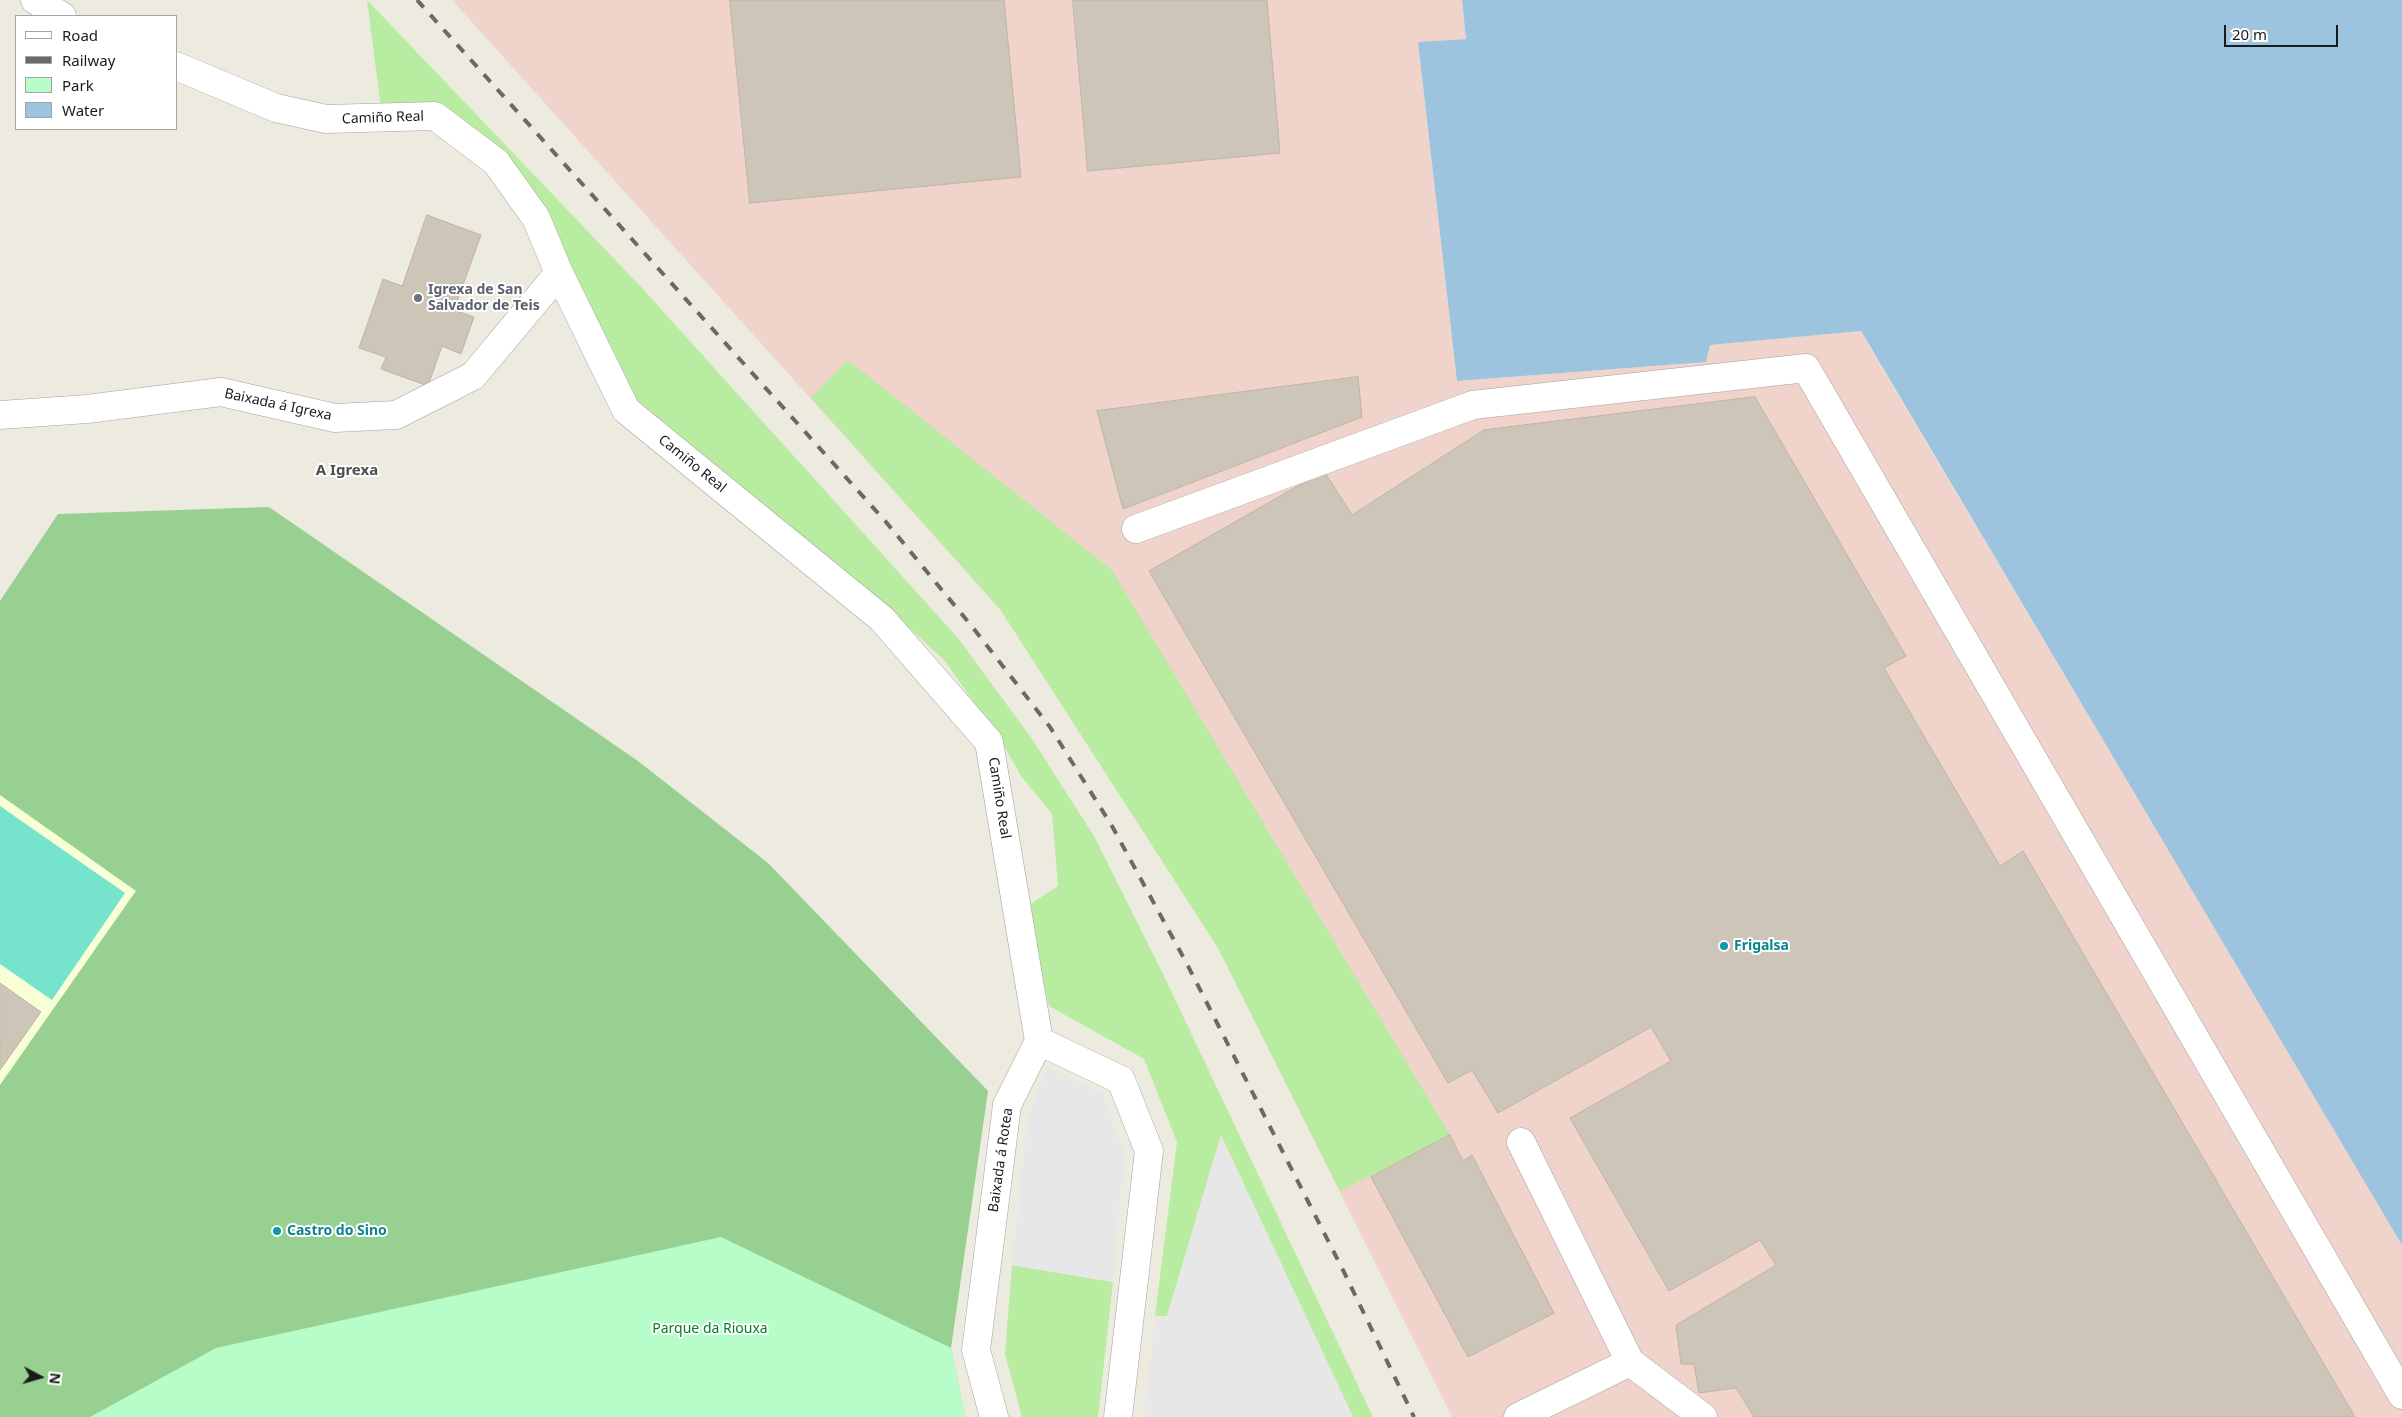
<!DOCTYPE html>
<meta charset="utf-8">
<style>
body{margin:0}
#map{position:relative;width:2402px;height:1417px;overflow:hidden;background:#edebdf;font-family:"Noto Sans",sans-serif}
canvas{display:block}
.legend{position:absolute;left:15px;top:15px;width:162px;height:115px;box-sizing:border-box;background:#fff;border:1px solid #a4a4a4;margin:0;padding:6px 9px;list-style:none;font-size:15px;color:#1b1b1b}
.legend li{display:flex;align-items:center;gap:10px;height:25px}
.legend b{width:25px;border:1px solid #a4a4a4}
.north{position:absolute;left:15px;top:1352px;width:50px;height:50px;-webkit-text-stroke:4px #fff;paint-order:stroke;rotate:96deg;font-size:14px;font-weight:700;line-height:20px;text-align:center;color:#1b1b1b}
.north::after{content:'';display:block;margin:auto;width:18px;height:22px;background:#1b1b1b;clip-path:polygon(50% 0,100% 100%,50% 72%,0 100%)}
.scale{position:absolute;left:2224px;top:25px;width:114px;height:22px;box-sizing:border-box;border:2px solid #1b1b1b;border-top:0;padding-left:6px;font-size:15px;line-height:18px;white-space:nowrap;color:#1b1b1b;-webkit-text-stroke:4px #fff;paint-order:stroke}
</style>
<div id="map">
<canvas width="2402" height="1417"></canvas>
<ul class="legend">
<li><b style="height:6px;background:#fff"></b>Road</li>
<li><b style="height:6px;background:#696969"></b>Railway</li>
<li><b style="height:14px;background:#b7fdc9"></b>Park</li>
<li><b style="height:14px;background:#9cc4df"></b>Water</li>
</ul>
<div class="north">N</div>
<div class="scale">20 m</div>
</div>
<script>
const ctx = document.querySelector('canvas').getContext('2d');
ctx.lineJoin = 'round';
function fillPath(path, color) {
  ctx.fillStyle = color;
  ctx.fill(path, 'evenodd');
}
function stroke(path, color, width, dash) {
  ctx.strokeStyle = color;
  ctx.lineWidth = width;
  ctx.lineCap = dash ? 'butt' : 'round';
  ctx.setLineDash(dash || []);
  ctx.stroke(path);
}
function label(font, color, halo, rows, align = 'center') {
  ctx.font = font + ' "Noto Sans",sans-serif';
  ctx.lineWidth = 4;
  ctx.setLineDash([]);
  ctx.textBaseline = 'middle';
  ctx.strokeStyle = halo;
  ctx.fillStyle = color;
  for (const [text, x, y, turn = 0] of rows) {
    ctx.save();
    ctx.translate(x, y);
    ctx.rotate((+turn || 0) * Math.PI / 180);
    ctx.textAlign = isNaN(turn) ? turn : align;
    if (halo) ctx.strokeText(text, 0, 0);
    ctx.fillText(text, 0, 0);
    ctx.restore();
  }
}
fillPath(new Path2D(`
 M452,0H1462L1466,39L1418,42L1457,381L1706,362L1710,345L1860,331L2402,1243V1417H1452L1218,948L1000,609Z`), '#f0d4cc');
fillPath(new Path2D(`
 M0,795L136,890L0,1085Z`), '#f8ffd6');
fillPath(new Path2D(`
 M367,0L642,288L958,638L1032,739L1094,836L1163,974L1373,1417H1353L1221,1136L1167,1316H1155L1177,1142L1144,1059L1049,1006L1026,907L1058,886L1052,814L1021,776L1000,739L944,660L892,612L636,399L506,157L381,108Z
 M848,360L1112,570L1450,1135L1340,1191L1218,948L1000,609L811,398Z
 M1012,1265L1113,1282L1098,1417H1022L1005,1354Z`), '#b8eca0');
fillPath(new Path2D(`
 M269,507L638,761L768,863L988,1091L951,1348L965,1417H0V1085L136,891L0,795V601L58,514Z`), '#98d091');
fillPath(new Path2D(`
 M721,1237L951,1348L965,1417H90L216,1348Z`), '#b7fdc9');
fillPath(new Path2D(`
 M0,806L125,893L52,1000L0,964Z`), '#76e3cd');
fillPath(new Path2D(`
 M1047,1068L1102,1092L1124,1154L1113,1282L1012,1265L1028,1116Z
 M1221,1135L1353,1417H1144L1155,1316H1167Z`), '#e7e7e7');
fillPath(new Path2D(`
 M1462,0H2402V1245L1861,331L1710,345L1706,362L1457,381L1418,42L1466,39Z`), '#9cc4df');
const building = new Path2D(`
 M730,0H1004L1021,177L750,203Z
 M1073,0H1267L1280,153L1088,171Z
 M427,215L481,235L454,310L474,317L461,354L442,346L428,386L381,369L386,357L359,348L383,279L402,286Z
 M1358,377L1362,417L1123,509L1097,411Z
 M1755,397L1906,656L1884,668L2000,866L2023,851L2355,1417H1754L1736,1388L1699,1393L1694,1364H1681L1676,1325L1776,1265L1760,1240L1669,1291L1570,1118L1671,1061L1651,1027L1498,1113L1472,1070L1448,1083L1149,571L1324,471L1352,515L1484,430Z
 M0,983L41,1012L0,1070Z
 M1450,1135L1463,1161L1472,1155L1554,1313L1468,1357L1371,1177Z`);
fillPath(building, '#cdc5b8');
stroke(building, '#c0b4a1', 1);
const minor = new Path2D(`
 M35,0L62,16
 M176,66L276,108L326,119L435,116L496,162L536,218L559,273L626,410L882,619L989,742L1039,1041
 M0,415L87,409L221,392L335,418L396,415L473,376L559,273
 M1136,529L1473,405L1806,368L2402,1395
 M1521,1142L1630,1362L1703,1417
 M994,1417L976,1350L1007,1105L1039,1041L1121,1080L1149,1151L1118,1417
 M1518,1417L1630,1362`);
stroke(minor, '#a2a2a2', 29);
stroke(minor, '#fff', 28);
stroke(new Path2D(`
 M417,0L886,522L974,629L1050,727L1112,826L1187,964L1344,1272L1414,1417`), '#696969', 4, [10, 10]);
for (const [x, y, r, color] of [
 [418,298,5,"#6b7280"],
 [1724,946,5,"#0f9aa8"],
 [277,1231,5,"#0f9aa8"]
]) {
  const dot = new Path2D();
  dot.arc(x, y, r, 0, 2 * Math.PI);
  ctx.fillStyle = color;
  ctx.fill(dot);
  stroke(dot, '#fff', 2);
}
label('14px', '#1b1b1b', '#fff', [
 ["Camiño Real",383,118,-2],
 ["Baixada á Igrexa",278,405,12],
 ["Camiño Real",692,464,39],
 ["Camiño Real",999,798,81],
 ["Baixada á Rotea",1001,1160,-82]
]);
label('bold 14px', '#5b616d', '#fff', [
 ["Igrexa de San",428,290],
 ["Salvador de Teis",428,306]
], 'left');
label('bold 14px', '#0d838f', '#fff', [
 ["Frigalsa",1734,946],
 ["Castro do Sino",287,1231]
], 'left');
label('14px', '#047d24', '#fff', [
 ["Parque da Riouxa",710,1329]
]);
label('bold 15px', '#4e4e4e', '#fff', [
 ["A Igrexa",347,471]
]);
</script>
